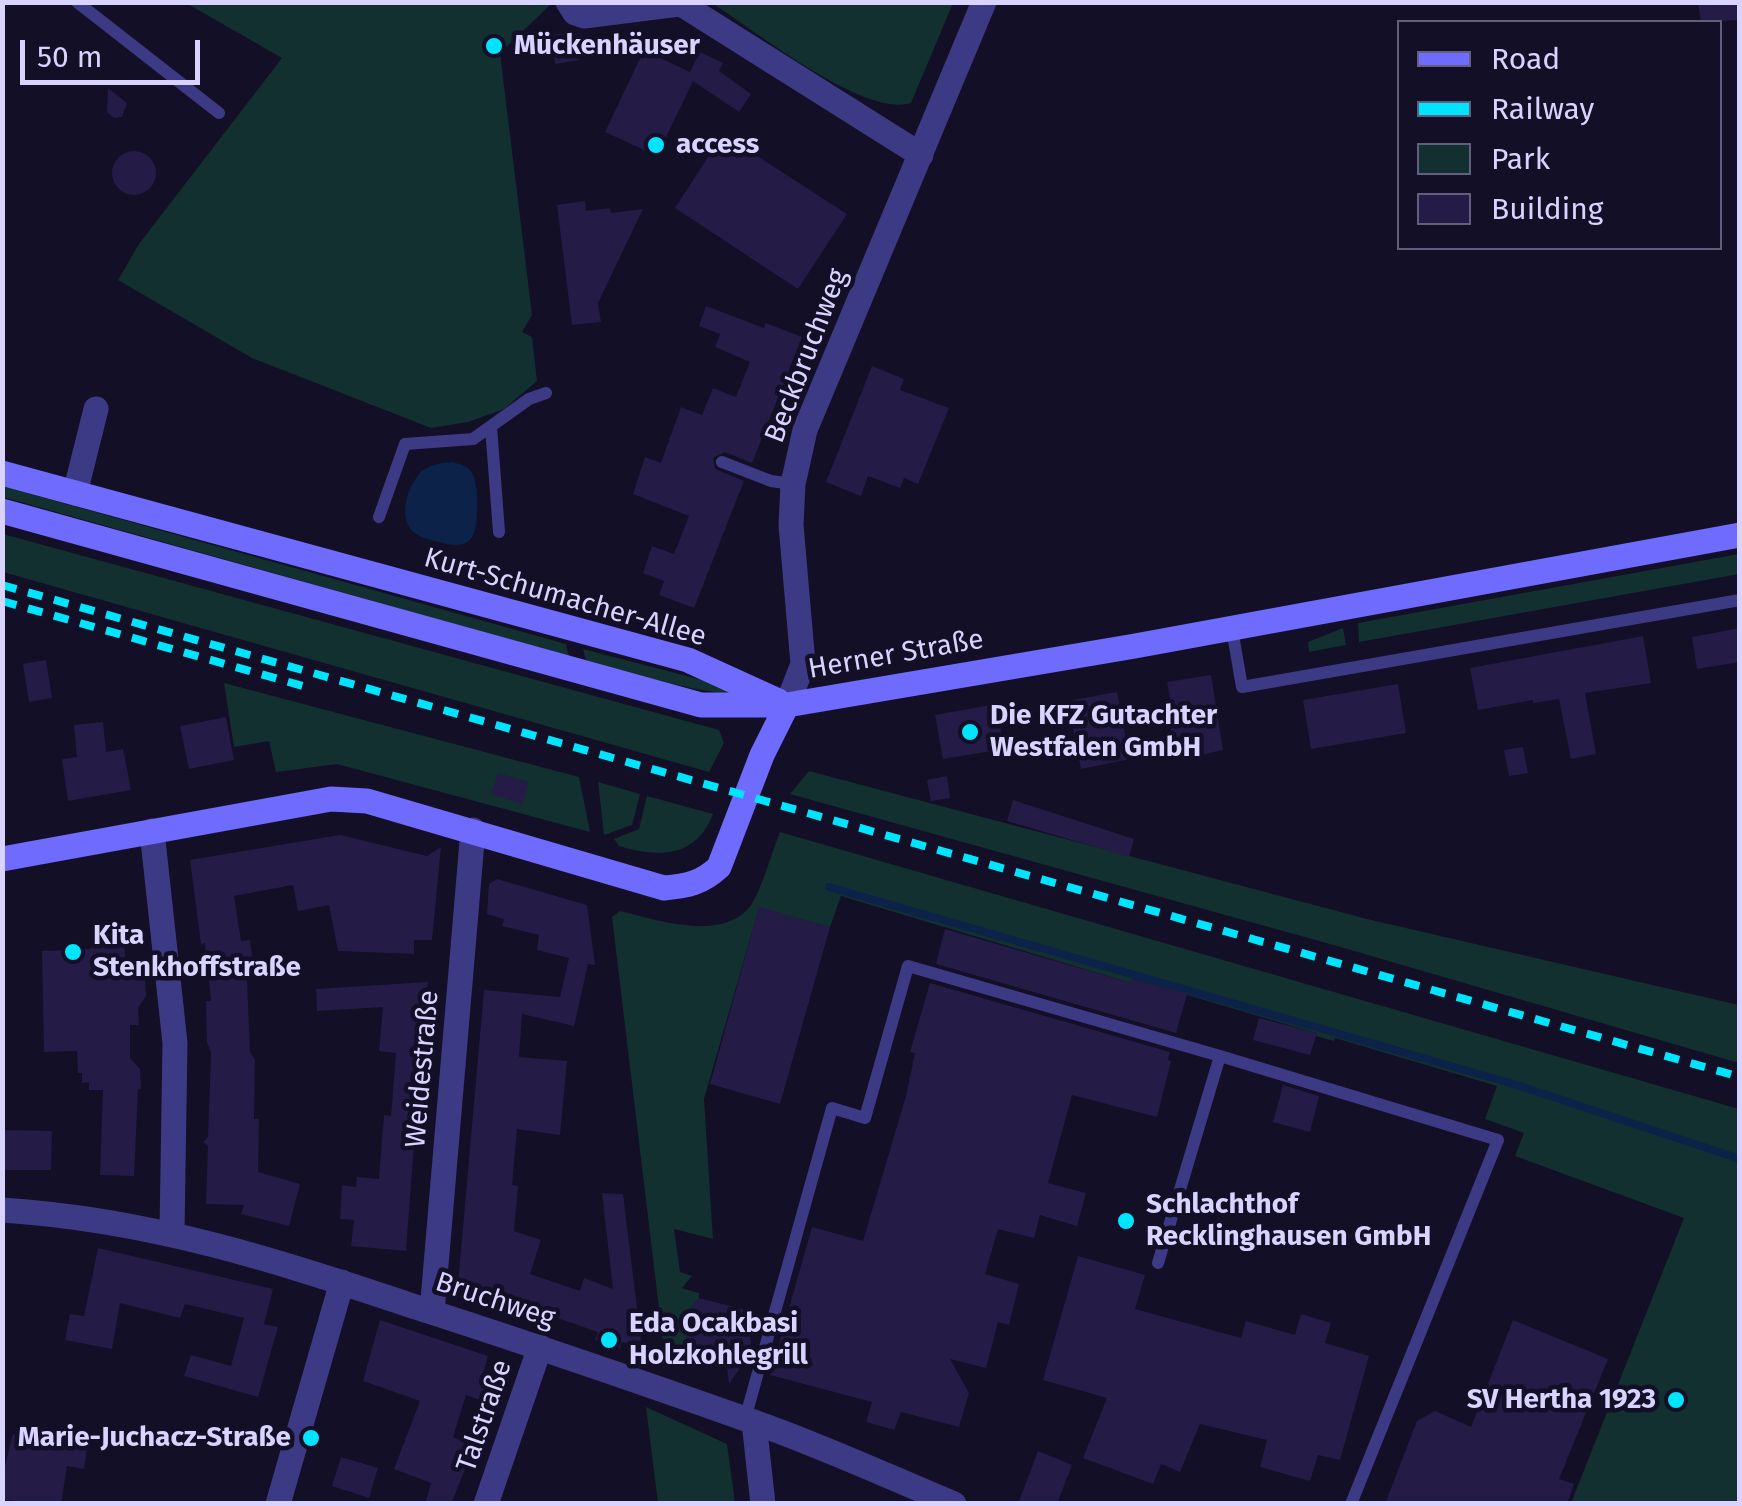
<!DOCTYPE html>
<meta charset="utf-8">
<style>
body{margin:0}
#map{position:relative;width:1742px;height:1506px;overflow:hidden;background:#130f26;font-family:"Fira Sans",sans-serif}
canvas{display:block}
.frame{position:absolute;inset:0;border:5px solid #d9d4ff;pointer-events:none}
.legend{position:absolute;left:1397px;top:20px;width:325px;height:230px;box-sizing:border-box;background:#130f26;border:2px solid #625e7d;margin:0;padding:12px 18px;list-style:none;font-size:30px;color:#d9d4ff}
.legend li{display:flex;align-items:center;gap:20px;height:50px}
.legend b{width:50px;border:2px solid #625e7d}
.scale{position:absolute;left:20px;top:40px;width:180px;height:45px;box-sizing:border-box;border:5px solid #d9d4ff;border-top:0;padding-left:12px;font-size:30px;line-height:35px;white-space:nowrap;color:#d9d4ff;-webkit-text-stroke:8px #130f26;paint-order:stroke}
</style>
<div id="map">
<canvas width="1742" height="1506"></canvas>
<div class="frame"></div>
<ul class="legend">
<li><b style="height:12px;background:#6f6bff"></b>Road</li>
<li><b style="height:12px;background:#00e5ff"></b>Railway</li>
<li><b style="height:28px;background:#12302f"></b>Park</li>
<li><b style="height:28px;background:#241b47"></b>Building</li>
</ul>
<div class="scale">50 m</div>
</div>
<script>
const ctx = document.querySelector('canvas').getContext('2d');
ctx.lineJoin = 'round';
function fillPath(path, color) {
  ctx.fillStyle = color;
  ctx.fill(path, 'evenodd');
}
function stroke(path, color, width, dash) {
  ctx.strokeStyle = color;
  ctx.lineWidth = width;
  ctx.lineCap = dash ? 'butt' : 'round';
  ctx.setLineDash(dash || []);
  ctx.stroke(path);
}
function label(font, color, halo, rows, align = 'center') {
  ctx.font = font + ' "Fira Sans",sans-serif';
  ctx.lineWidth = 9;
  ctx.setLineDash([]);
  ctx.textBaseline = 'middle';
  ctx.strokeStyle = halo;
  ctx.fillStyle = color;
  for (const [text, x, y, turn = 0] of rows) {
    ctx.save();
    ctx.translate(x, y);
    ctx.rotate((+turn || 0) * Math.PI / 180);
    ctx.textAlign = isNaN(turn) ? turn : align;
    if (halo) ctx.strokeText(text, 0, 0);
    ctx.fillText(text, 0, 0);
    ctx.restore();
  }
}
fillPath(new Path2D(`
 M186,3H552L500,53L532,315L522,332L532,337L537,381L504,409L468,422L431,428L252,358L118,280L139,244L282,58Z
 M712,3H953L911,103C864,118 754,30 712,3Z
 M2,486L566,644L569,656L3,497Z
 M3,534L719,730L724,743L709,772L3,572Z
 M1739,554V574L1359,642L1358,623Z
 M1343,628L1346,645L1309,652L1308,642Z
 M583,649L729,687L727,694C679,688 632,673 586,660Z
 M224,683L579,777L590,832L337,764L276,772L269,741L234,747Z
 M809,771L1367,919L1739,1005V1063L1337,946L790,794Z
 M598,782L640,794L632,825L604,835Z
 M647,796L713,814C696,858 659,858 619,846L614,839L639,829Z
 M780,832L1739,1109V1503H1571L1684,1218L1515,1156L1524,1133L1485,1119L1497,1086L1335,1038L1334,1041L1316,1036V1033L1133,979L1131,983L841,896L830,927L759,908L704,1099L713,1239L674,1229L680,1272L692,1276L682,1288L699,1293V1298L684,1317L688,1350L674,1349V1364L664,1350L612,917L620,911C657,920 730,945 754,900C765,879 771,854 780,832Z
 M646,1407L727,1444L735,1503H658Z`), '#12302f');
fillPath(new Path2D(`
 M452,462C460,464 468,466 472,473C477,482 477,495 477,505C477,535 474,552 439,542C432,540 422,538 416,534C396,521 407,485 422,471C431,464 442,463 452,462Z`), '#0c2248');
stroke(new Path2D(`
 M829,887L1517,1085L1740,1159`), '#0c2248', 8);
fillPath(new Path2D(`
 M1698,2H1740V20L1701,22Z
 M575,31L579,60L555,64L552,35Z
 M644,50L690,72L700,52L723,63L719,71L751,94L739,112L693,81L657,156L605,132Z
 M108,88L127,103L122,117L114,118L107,112Z
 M723,134L847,214L798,289L675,208Z
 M112 173a22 22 0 1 1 44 0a22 22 0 1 1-44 0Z
 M585,201L586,211L610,208L611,213L643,209L598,303L601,322L572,325L557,205Z
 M706,306L764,328L766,323L802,337L752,463L725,452L713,458L715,469L744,481L694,608L659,595L664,581L643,573L652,546L674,554L689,516L633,494L645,457L661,463L681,407L702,415L713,388L736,397L750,362L715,347L720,334L699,326Z
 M872,366L904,379L900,390L949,408L918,484L904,478L900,488L868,476L861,496L826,482Z
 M1740,628V662L1697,669L1692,637Z
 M1643,636L1651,683L1585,693L1596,754L1571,759L1559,699L1533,703V700L1478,710L1470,668Z
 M46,660L52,698L29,702L23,664Z
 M1211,675L1223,750L1177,760L1169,719L1174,718L1167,682Z
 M1398,684L1406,733L1311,749L1303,700Z
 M1117,692L1130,759L1081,769L1068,701Z
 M996,704L1004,749L943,759L935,715Z
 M226,717L234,760L189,769L180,726Z
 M103,722L106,752L123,749L131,790L68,801L62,759L77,757L74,725Z
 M1523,747L1528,773L1509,776L1504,750Z
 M498,773L529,782L522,804L491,794Z
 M947,776L950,798L931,801L927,780Z
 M1013,800L1134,839L1129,857L1007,821Z
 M340,835L427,856L441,847L432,940H414V954L338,951L329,905L298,911L293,885L234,896L241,941L250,940L255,979L247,980L250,1052L255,1060L254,1119H259L258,1172L300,1184L289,1226L241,1214L244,1205L206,1204L208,1146L203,1142L208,1137L211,1053L207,1042L206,1001H211L205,943L201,944L190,860Z
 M497,879L587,905L595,965L588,964L574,1026L522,1014L519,1057L567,1061L560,1135L517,1129L512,1185L518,1186L514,1231L541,1240L530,1274L580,1291L584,1278L613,1289L602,1193L623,1194L642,1349L622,1342L620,1349L595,1340L598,1332L458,1284L484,990L560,997L569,958L537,950L539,935L502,926L504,919L487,914L489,884Z
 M759,907L830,927L780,1104L710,1084Z
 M945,929L1131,983L1132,979L1187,994L1176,1033L936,964Z
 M124,938L126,972H137L145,979L146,996L138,1008L139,1025H130V1058L140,1069L141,1089H138L134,1176L100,1175L103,1090H89V1082L82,1083V1073H78L77,1051L44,1052L42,951L90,949L98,939Z
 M428,982L421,1055L418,1054L414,1085L412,1117L416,1118L406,1251L351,1246L354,1220L340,1219L342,1185L356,1187L357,1177L379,1179L384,1115L391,1116L396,1053L379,1051L383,1007L317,1011L316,989Z
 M930,983L1170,1052L1168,1060L1171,1061L1157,1117L1072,1095L1048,1183L1086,1193L1077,1226L1040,1215L1034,1238L998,1229L985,1274L1019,1284L1009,1325L998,1322L986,1368L950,1359L969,1393L959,1427L901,1412L894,1430L866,1422L872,1402L770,1375L812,1227L863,1241L906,1096L915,1053L910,1052Z
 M1259,1018L1317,1033L1310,1055L1253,1040Z
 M1283,1085L1319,1096L1310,1132L1273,1122Z
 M2,1130L52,1131L51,1170H2Z
 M98,1248L273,1289L264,1324L278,1327L258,1397L184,1376L191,1355L231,1366L244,1318L185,1304L180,1318L120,1303L112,1349L65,1340L70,1314L84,1316Z
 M1078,1256L1145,1275L1135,1309L1241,1338L1246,1321L1295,1335L1301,1314L1331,1323L1325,1343L1369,1356L1340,1460L1318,1455L1310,1481L1260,1467L1267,1440L1200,1424L1180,1472L1161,1464L1153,1484L1083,1458L1107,1398L1043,1380Z
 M699,1298L746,1310L752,1350L729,1384L726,1360L688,1350L684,1317Z
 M380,1320L488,1356L483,1373L509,1383L503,1401L493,1397L491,1404L466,1395L453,1437L467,1443L463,1454L470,1457L451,1504H425L431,1483L394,1469L420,1401L363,1381Z
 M1513,1320L1608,1359L1559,1479L1574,1484L1567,1504H1385L1417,1421L1435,1411L1471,1427Z
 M13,1434L87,1448L84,1469L67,1466L61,1504L2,1500V1478Z
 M1038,1451L1072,1465L1057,1504H1018Z
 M341,1457L378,1468L369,1498L332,1486Z`), '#241b47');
stroke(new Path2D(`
 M77,2L219,113
 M491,427L499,532
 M722,462L771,481L793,484
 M379,517L405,444L473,439L529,399L546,393
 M1232,629L1242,687L1740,600
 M1158,1263L1220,1056L1498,1140L1351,1504
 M745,1419L832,1108L865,1118L908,966L1220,1056`), '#3d3a85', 12);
stroke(new Path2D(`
 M568,2L575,13L584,16L679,4
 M678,2L921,155
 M75,493L96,409
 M787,705L803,664L791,525L793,484L805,430L984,2
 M152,831L175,1043L172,1232
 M432,1312L473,830
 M754,1422L763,1504
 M486,1504L540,1347`), '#3d3a85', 25);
stroke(new Path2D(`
 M2,1210C157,1220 283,1263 428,1311C536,1346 644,1383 751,1421C820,1445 887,1476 954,1504
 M278,1504L342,1282`), '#3d3a85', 25);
stroke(new Path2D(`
 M2,473L688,660L778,701
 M2,511L701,705H787L1135,646L1740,535
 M2,859L331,799L367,801L664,888C687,886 702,883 719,867L762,755L787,705`), '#6f6bff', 25);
stroke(new Path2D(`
 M2,585L1740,1077
 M2,601L310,688`), '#00e5ff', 8, [15, 12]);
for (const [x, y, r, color] of [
 [494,46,10,"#00e5ff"],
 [656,145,10,"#00e5ff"],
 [970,732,10,"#00e5ff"],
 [73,952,10,"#00e5ff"],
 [1126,1221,10,"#00e5ff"],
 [609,1340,10,"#00e5ff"],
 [1676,1400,10,"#00e5ff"],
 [311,1438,10,"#00e5ff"]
]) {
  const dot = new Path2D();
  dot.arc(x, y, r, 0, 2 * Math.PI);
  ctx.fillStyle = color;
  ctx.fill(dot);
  stroke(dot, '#130f26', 4);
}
label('bold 28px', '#d9d4ff', '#130f26', [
 ["Mückenhäuser",514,46],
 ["access",676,145],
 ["Die KFZ Gutachter",990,716],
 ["Westfalen GmbH",990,748],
 ["Kita",93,936],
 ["Stenkhoffstraße",93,968],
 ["Schlachthof",1146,1205],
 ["Recklinghausen GmbH",1146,1237],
 ["Eda Ocakbasi",629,1324],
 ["Holzkohlegrill",629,1356],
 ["SV Hertha 1923",1656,1400,"right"],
 ["Marie-Juchacz-Straße",291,1438,"right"]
], 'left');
label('28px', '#d9d4ff', '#130f26', [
 ["Beckbruchweg",807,356,-69],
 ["Kurt-Schumacher-Allee",565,598,16],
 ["Herner Straße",896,655,-10],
 ["Weidestraße",423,1069,-85],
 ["Bruchweg",495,1301,18],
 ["Talstraße",485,1416,-71]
]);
</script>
